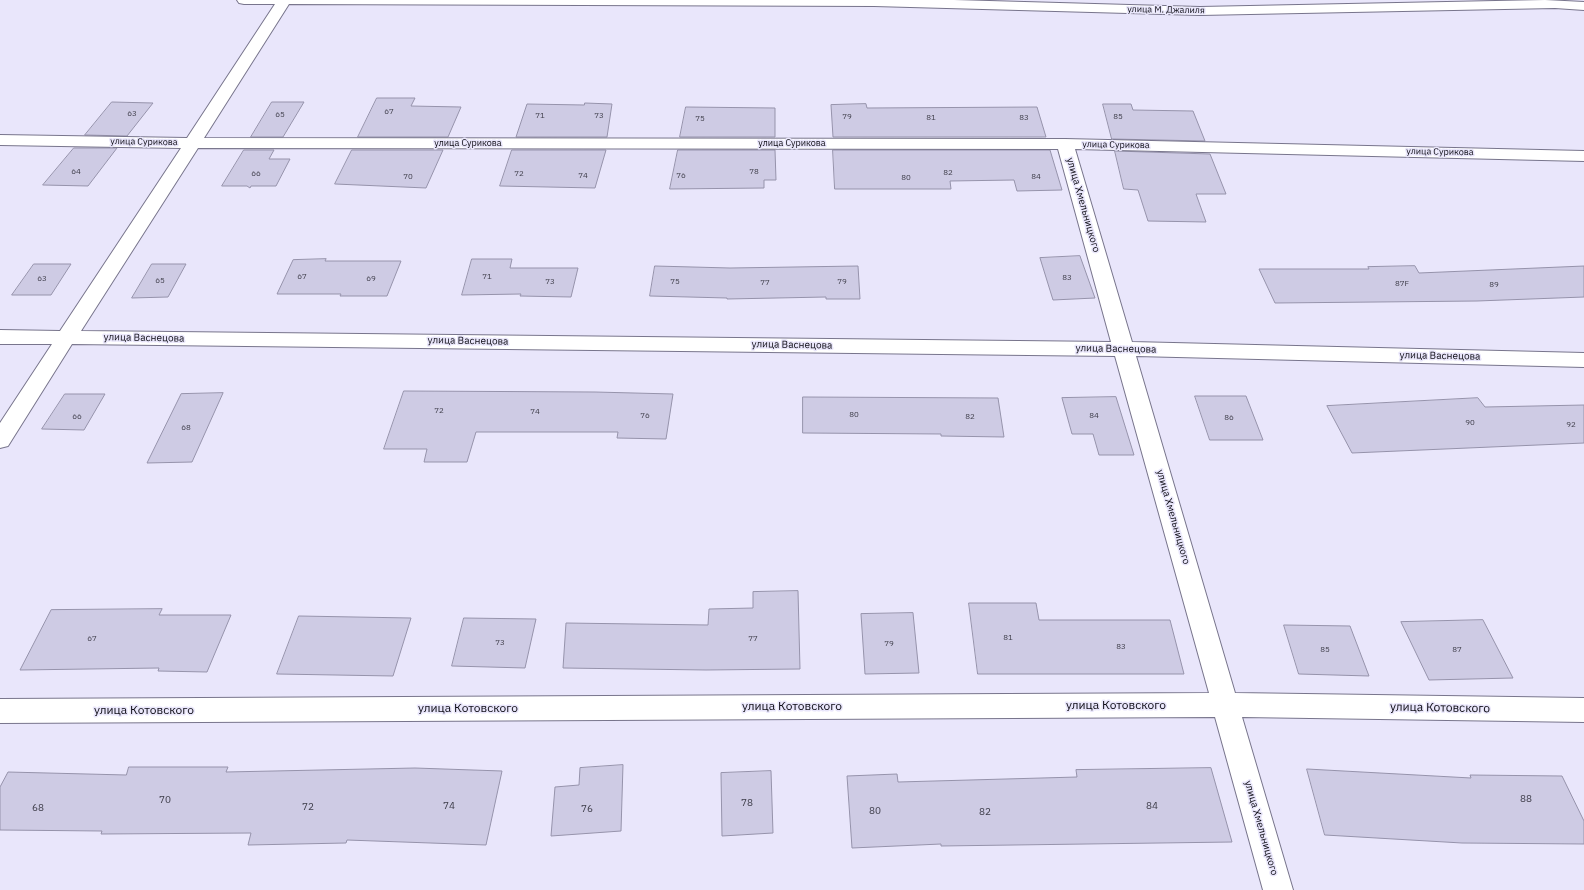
<!DOCTYPE html>
<meta charset="utf-8">
<style>
body{margin:0}
canvas{display:block;background:#e9e6fb}
</style>
<canvas width="1584" height="890"></canvas>
<script>
const ctx = document.querySelector('canvas').getContext('2d');
ctx.lineJoin = 'round';
function fillPath(path, color) {
  ctx.fillStyle = color;
  ctx.fill(path, 'evenodd');
}
function stroke(path, color, width, dash) {
  ctx.strokeStyle = color;
  ctx.lineWidth = width;
  ctx.lineCap = dash ? 'butt' : 'round';
  ctx.setLineDash(dash || []);
  ctx.stroke(path);
}
function label(font, color, halo, rows, align = 'center') {
  ctx.font = font + ' "IBM Plex Sans",sans-serif';
  ctx.lineWidth = 3;
  ctx.setLineDash([]);
  ctx.textBaseline = 'middle';
  ctx.strokeStyle = halo;
  ctx.fillStyle = color;
  for (const [text, x, y, turn = 0] of rows) {
    ctx.save();
    ctx.translate(x, y);
    ctx.rotate((+turn || 0) * Math.PI / 180);
    ctx.textAlign = isNaN(turn) ? turn : align;
    if (halo) ctx.strokeText(text, 0, 0);
    ctx.fillText(text, 0, 0);
    ctx.restore();
  }
}
const building = new Path2D(`
 M377,98H415L411,106L461,107L448,137H358Z
 M112,102L153,103L127,136L85,135Z
 M272,102H304L283,137H251Z
 M585,103L612,104L607,137H516L527,104L584,105Z
 M866,104L867,108L1037,107L1046,137H833L831,105Z
 M1103,104H1131L1133,110L1193,111L1205,141L1112,139Z
 M686,107L775,108V137H680Z
 M74,148H117L88,186L43,185Z
 M244,150H274L269,159H290L276,186H251L250,188L247,186H222Z
 M352,150H443L426,188L335,184Z
 M512,150H606L595,188L500,186Z
 M678,150H775L776,180H764V188L670,189Z
 M833,150H1050L1062,190L1017,191L1014,180L950,181L951,189H835Z
 M1115,151L1210,154L1226,194H1196L1206,222L1148,221L1138,190L1124,189Z
 M1080,256L1095,298L1053,300L1040,258Z
 M326,259L325,261H401L387,296H340L341,294H277L293,260Z
 M472,259H512L510,268H578L571,297L520,296L521,294L462,295Z
 M34,264H71L51,295H12Z
 M152,264H186L168,297L132,298Z
 M655,266L730,268L858,266L860,299H826V297L727,299V298L650,296Z
 M1415,266L1419,273L1584,266V297L1477,301L1275,303L1259,269H1369L1368,267Z
 M404,391L595,392L673,394L666,439L617,438L618,432H476L467,462H424L427,449H384Z
 M223,393L192,462L147,463L181,394Z
 M65,394H105L84,430L42,429Z
 M1195,396H1246L1263,440H1210Z
 M803,397L998,398L1004,437L941,436V434L803,433Z
 M1116,397L1134,455H1099L1093,434H1072L1062,398Z
 M1478,398L1485,407L1584,405V443L1352,453L1327,406Z
 M798,591L800,669L706,670L563,668L566,623L708,625L709,609L753,608V592Z
 M969,603H1036L1039,620H1170L1184,674H978Z
 M162,609L159,615H231L207,672L158,671L159,668L20,670L51,610Z
 M913,613L919,673L865,674L861,614Z
 M299,616L411,618L393,676L277,674Z
 M464,618L536,619L525,668L452,666Z
 M1483,620L1513,678L1429,680L1401,622Z
 M1284,625L1350,626L1369,676L1299,674Z
 M623,765L621,831L551,836L555,787L579,785L580,768Z
 M129,767H228L226,772L415,768L502,771L486,845L347,840L346,843L248,845L251,833L101,834L102,831L0,830V787L8,772L126,775Z
 M1211,768L1232,842L941,846V844L852,848L847,776L897,774L898,782L1077,777L1076,770Z
 M1307,769L1471,778L1470,775L1562,776L1584,821V844L1462,843L1325,835Z
 M771,771L773,833L722,836L721,773Z`);
fillPath(building, '#cecbe4');
stroke(building, '#9693ab', 1);
const street = new Path2D(`
 M237,0H954L1200,7L1545,0L1584,2V10L1555,8L1200,15L874,6L289,4L204,138L1065,139L1584,151V161L1075,149L1132,342L1584,353V367L1136,356L1235,693L1584,698V722L1242,717L1293,890H1263L1215,717L0,723V699L1209,693L1115,356L72,344L8,446L0,448V423L52,344H0V330L60,331L181,148L0,145V135L187,138L275,4H244L239,3ZM198,148L1058,149L1111,342L81,331Z`);
stroke(street, '#78758c', 2);
fillPath(street, '#fff');
label('8px', '#3d3c48', null, [
 ["67",389,112],
 ["63",132,114],
 ["65",280,115],
 ["71",540,116],
 ["73",599,116],
 ["79",847,117],
 ["85",1118,117],
 ["81",931,118],
 ["83",1024,118],
 ["75",700,119],
 ["64",76,172],
 ["78",754,172],
 ["82",948,173],
 ["66",256,174],
 ["72",519,174],
 ["74",583,176],
 ["76",681,176],
 ["70",408,177],
 ["84",1036,177],
 ["80",906,178],
 ["67",302,277],
 ["71",487,277],
 ["83",1067,278],
 ["63",42,279],
 ["69",371,279],
 ["65",160,281],
 ["73",550,282],
 ["75",675,282],
 ["79",842,282],
 ["77",765,283],
 ["87F",1402,284],
 ["89",1494,285],
 ["72",439,411],
 ["74",535,412],
 ["80",854,415],
 ["76",645,416],
 ["84",1094,416],
 ["66",77,417],
 ["82",970,417],
 ["86",1229,418],
 ["90",1470,423],
 ["92",1571,425],
 ["68",186,428],
 ["81",1008,638],
 ["67",92,639],
 ["77",753,639],
 ["73",500,643],
 ["79",889,644],
 ["83",1121,647],
 ["85",1325,650],
 ["87",1457,650]
]);
label('9px', '#0d0c14', '#e9e6fb', [
 ["улица М. Джалиля",1166,10,1],
 ["улица Сурикова",144,142,1],
 ["улица Сурикова",468,143],
 ["улица Сурикова",792,143],
 ["улица Сурикова",1116,145,1],
 ["улица Сурикова",1440,152,1]
]);
label('10px', '#0d0c14', '#e9e6fb', [
 ["улица Хмельницкого",1083,205,74],
 ["улица Васнецова",144,338,1],
 ["улица Васнецова",468,341,1],
 ["улица Васнецова",792,345,1],
 ["улица Васнецова",1116,349,1],
 ["улица Васнецова",1440,356,1],
 ["улица Хмельницкого",1173,517,74],
 ["улица Хмельницкого",1261,828,74]
]);
label('10px', '#3d3c48', null, [
 ["88",1526,799],
 ["70",165,800],
 ["78",747,803],
 ["74",449,806],
 ["84",1152,806],
 ["72",308,807],
 ["68",38,808],
 ["76",587,809],
 ["80",875,811],
 ["82",985,812]
]);
label('12px', '#0d0c14', '#e9e6fb', [
 ["улица Котовского",1116,706],
 ["улица Котовского",792,707],
 ["улица Котовского",1440,708,1],
 ["улица Котовского",468,709],
 ["улица Котовского",144,711]
]);
</script>
